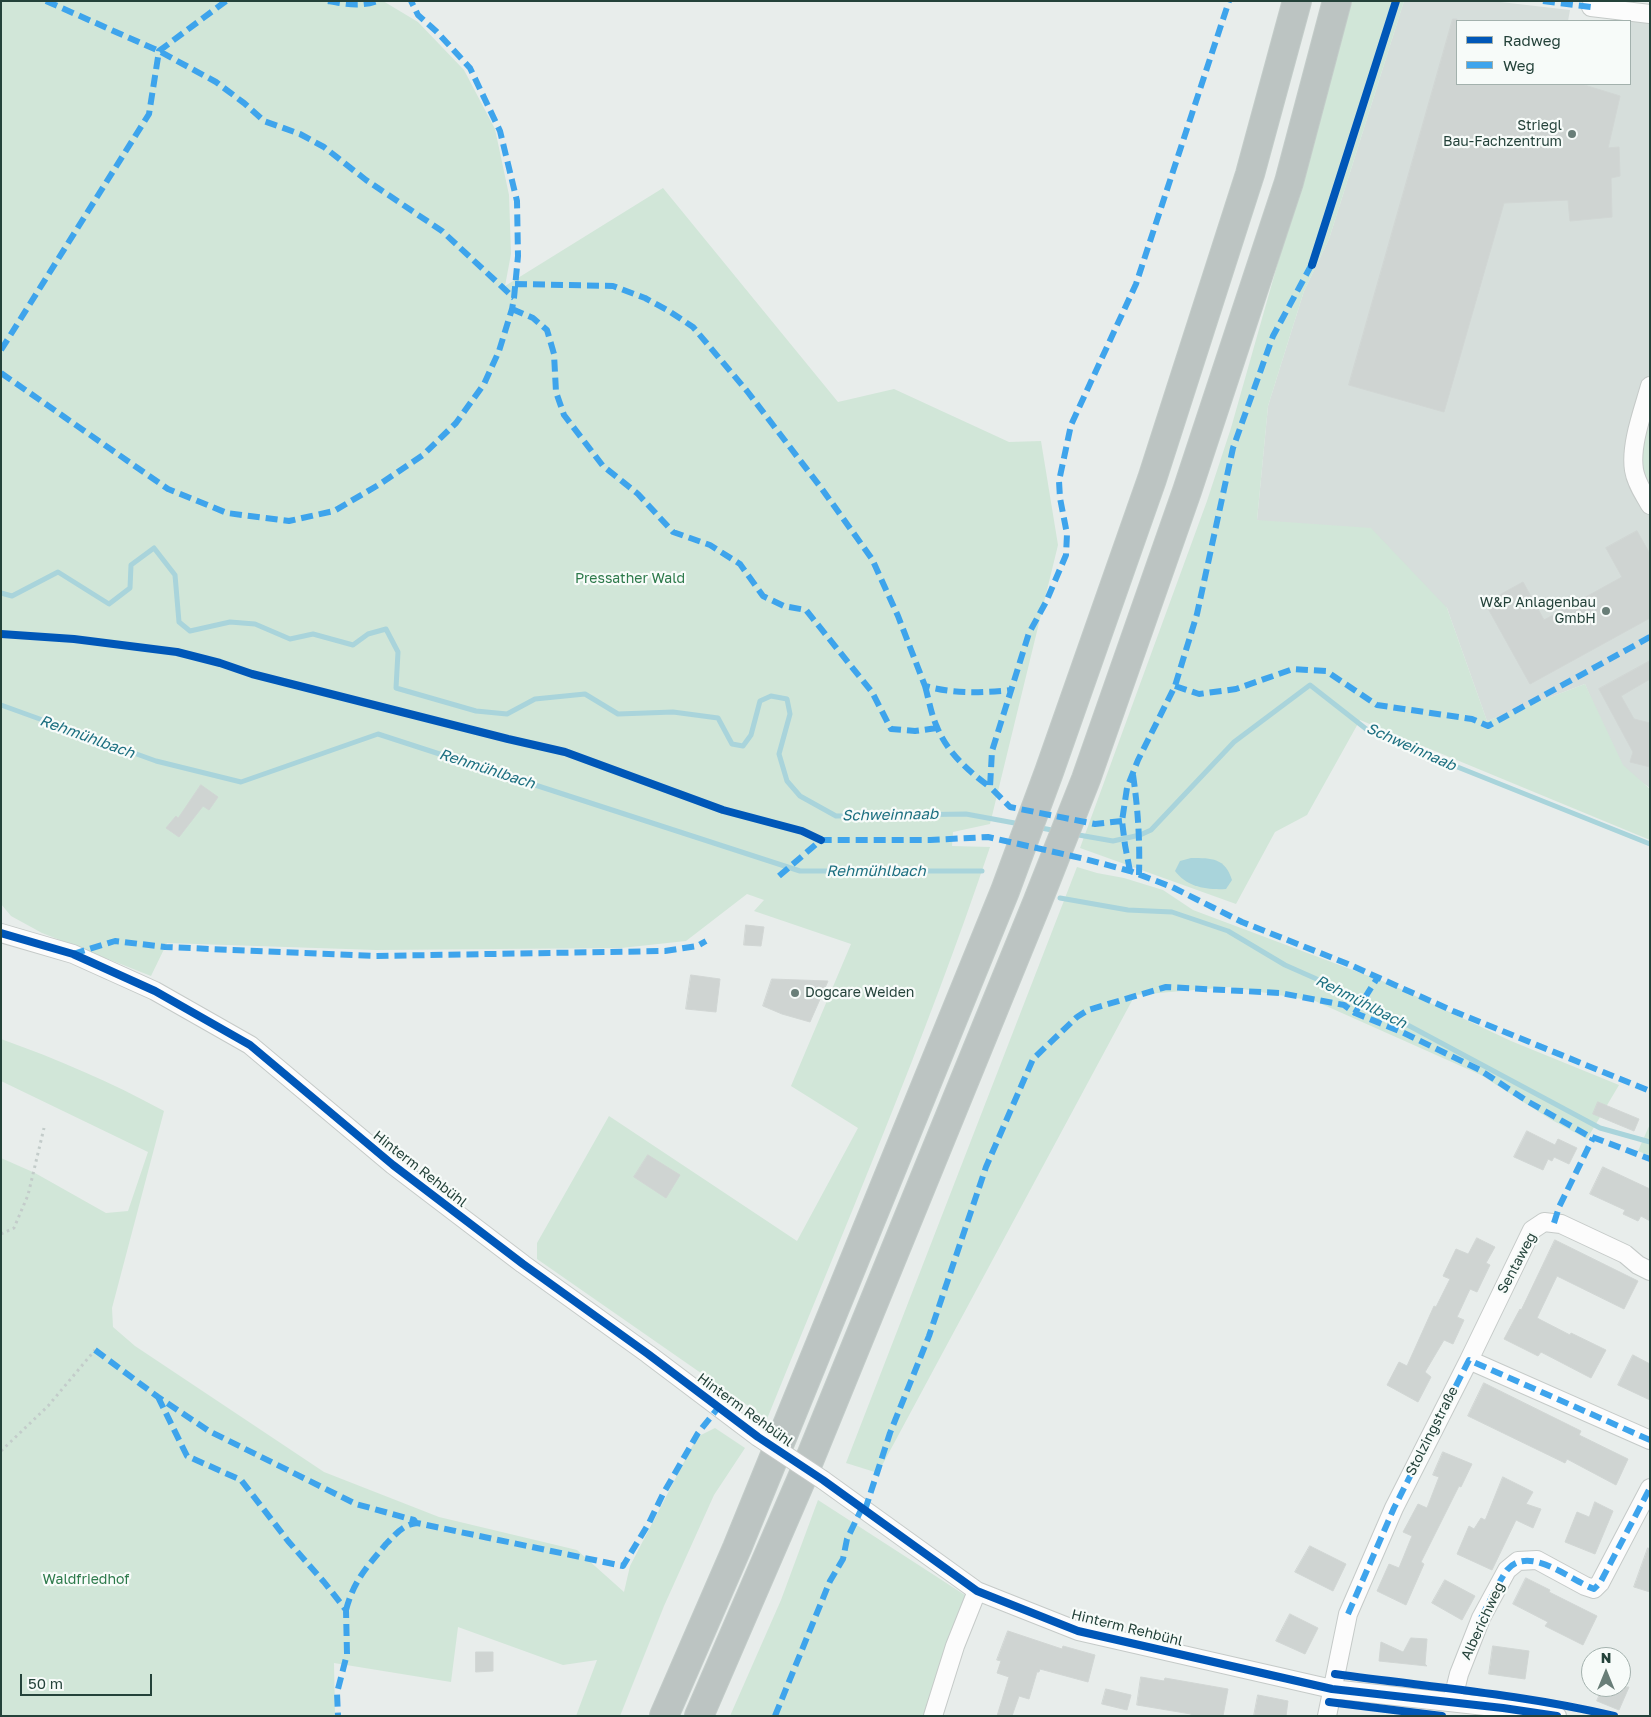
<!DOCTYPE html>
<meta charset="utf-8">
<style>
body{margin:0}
#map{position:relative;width:1651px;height:1717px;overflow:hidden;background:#e8edeb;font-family:"Golos Text",sans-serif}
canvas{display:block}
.frame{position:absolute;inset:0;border:2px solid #24423a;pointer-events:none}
.legend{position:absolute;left:1456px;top:20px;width:175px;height:65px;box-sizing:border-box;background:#f7fbf9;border:1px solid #a3b1ad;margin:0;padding:6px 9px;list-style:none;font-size:15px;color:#24423a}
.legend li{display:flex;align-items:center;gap:10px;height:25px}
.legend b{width:25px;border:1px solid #a3b1ad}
.north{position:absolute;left:1581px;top:1647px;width:50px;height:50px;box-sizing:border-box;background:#f7fbf9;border:1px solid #a3b1ad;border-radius:50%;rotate:0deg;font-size:14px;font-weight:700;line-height:20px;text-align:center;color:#24423a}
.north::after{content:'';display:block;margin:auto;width:18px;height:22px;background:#697e78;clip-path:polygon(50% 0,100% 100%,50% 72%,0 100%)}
.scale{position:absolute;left:20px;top:1674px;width:132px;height:22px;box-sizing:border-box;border:2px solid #24423a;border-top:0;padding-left:6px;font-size:15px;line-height:18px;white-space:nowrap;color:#24423a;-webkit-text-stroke:4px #f7fbf9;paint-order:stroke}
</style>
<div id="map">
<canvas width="1651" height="1717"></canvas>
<div class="frame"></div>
<ul class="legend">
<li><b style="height:6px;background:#0057b8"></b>Radweg</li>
<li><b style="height:6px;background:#3ea4ec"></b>Weg</li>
</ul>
<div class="north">N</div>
<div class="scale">50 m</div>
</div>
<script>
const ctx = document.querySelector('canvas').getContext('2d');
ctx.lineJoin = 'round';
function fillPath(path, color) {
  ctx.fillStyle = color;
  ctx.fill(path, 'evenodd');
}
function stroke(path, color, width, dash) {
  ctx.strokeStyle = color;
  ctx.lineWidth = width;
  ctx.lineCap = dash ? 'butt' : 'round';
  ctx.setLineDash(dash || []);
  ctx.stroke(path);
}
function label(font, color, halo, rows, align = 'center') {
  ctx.font = font + ' "Golos Text",sans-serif';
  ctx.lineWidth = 4.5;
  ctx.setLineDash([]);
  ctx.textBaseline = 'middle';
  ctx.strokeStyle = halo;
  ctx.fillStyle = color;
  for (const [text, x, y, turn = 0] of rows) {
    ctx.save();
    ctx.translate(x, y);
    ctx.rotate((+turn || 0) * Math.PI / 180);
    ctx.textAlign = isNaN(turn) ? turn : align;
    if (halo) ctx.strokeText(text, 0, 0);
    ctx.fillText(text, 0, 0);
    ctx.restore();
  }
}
fillPath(new Path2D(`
 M1404,1H1492L1570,10L1568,21H1457V84H1630V21H1622L1625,18L1650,21V788L1619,767L1585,684L1487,721L1447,608L1257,520L1268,406L1304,291L1329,239Z`), '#d6dedb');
fillPath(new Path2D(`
 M1,1H383L418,22L464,70L495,129L509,195L511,254L505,286L663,188L838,402L894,389L1009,442L1041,441L1058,545L990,824L953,832L952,846L990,847C925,1041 844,1229 767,1419L537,1259V1243L609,1116L797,1241L858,1128L791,1086L851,944L754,911L764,900L747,894L686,941L621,948L376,950L167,943L151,976L42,933L11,916L1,904Z
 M1352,1H1404L1329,239L1304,291L1268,406L1257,520L1371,528L1447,608L1487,721L1585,684L1623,765L1650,789V840L1360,720L1307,815L1275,832L1236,904L1080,848L1207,501L1231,428Z
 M1645,429L1650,430V484C1640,465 1641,449 1645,429Z
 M1077,867L1097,873L1124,878L1163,890L1193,910L1390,984L1511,1041L1619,1085L1587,1139L1550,1119L1481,1075L1315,1001L1230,987L1135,995L878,1473L846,1463Z
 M1,1039C57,1059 111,1082 164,1111L112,1308L113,1327L135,1346L324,1472L439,1517L577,1550L624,1592L630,1566L697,1437L715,1428L745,1448L714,1495L664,1606L620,1716H576L597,1660L563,1665L458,1627L451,1682L334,1663L335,1716H1V1158L35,1173L106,1213L128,1211L148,1152L1,1081Z
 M1650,1124V1156L1638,1151Z
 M818,1500L968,1597L928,1716H730L781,1600Z`), '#d1e6d8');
fillPath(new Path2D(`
 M1191,858C1212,858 1225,858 1232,880L1226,889C1206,890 1187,887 1175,871L1180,861Z`), '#a9d4db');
stroke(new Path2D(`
 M1,593L12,596L58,572L109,604L130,588L131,565L154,548L175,575L179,622L190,631L230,622L255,624L290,639L313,634L353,645L368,634L386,629L398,652L396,688L476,711L507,714L535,699L585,694L618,714L673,712L718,718L732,744L743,746L751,735L760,701L771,696L787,699L790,714L779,754L787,781L800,796L836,816L966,814L1020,824
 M1,705L156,761L241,782L378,734L800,871H982
 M1036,827L1057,831
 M1073,834L1113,841L1140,835L1151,830L1234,742L1310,685L1370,732L1650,844
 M1060,898L1128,910L1172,912L1228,931L1285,965L1346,992L1600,1128L1650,1142`), '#a9d4db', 5);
const building = new Path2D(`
 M1453,19H1457V84H1581L1620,96L1608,148L1619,147L1620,176L1611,178L1612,217L1570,221L1568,200L1504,203L1444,412L1349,385Z
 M1637,531L1650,554V618L1530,684L1485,603L1523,582L1544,620L1622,577L1606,548Z
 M1650,661V679L1621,696L1634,719L1650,723V767L1630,762L1633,752L1599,689Z
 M201,785L218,797L209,810L203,806L179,837L166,828L176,816L178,818Z
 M746,925L764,927L761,946L744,945Z
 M691,975L720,979L716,1012L686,1009Z
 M772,979L828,981L810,1022L782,1014L763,1006Z
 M1598,1102L1639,1119L1634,1131L1593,1114Z
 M1527,1131L1555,1145L1558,1139L1577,1148L1569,1164L1554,1157L1552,1161L1548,1159L1543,1170L1514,1157Z
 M648,1155L680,1175L666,1198L634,1177Z
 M1603,1167L1650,1189V1221L1641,1216L1638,1221L1623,1214L1625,1210L1590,1194Z
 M1477,1238L1495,1247L1486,1263L1490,1265L1477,1292L1470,1289L1457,1317L1464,1320L1453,1344L1444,1340L1425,1372L1431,1377L1418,1402L1387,1385L1399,1362L1407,1366L1434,1306L1436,1307L1450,1279L1443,1276L1456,1249L1468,1254Z
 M1555,1240L1638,1281L1624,1309L1557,1276L1537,1318L1570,1335L1571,1333L1606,1350L1591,1378L1541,1352L1538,1356L1504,1339L1520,1309L1521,1310Z
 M1633,1355L1650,1364V1400L1618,1385Z
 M1484,1383L1581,1431L1579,1435L1628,1459L1616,1485L1567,1459L1565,1463L1468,1416Z
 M1443,1452L1472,1464L1461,1487L1459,1486L1421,1562L1424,1564L1406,1605L1377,1591L1389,1564L1399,1568L1412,1536L1403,1532L1418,1504L1427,1508L1439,1477L1433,1475Z
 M1503,1477L1533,1492L1526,1504L1541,1509L1533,1528L1516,1520L1492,1570L1457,1554L1469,1526L1474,1529L1481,1518L1485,1520Z
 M1595,1502L1613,1511L1595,1554L1565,1542L1577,1512L1589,1517Z
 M1310,1546L1346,1564L1333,1591L1295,1572Z
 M1648,1548L1650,1549V1592L1634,1587Z
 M1526,1578L1550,1590L1549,1592L1597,1616L1583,1645L1545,1626L1548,1622L1513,1604Z
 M1445,1580L1475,1596L1462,1620L1432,1603Z
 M1290,1614L1318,1628L1305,1654L1276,1641Z
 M1008,1631L1062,1649L1063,1646L1095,1655L1088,1682L1040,1669L1039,1672H1037L1029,1699L1019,1696L1012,1716H997L1009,1677L997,1673L1001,1661L997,1660Z
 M1411,1638L1427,1639L1425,1664L1427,1666L1379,1661L1381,1642L1403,1652Z
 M1493,1646L1529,1651L1525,1679L1489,1674Z
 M476,1652H493V1671L476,1672Z
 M1141,1677L1164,1681L1165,1678L1228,1689L1223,1716H1191V1714L1137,1705Z
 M1603,1687H1629L1619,1710L1597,1701Z
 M1106,1689L1131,1695L1127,1710L1102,1704Z
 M1258,1695L1288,1701L1286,1716H1254Z`);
fillPath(building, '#cfd4d2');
stroke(building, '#d1d6d4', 1);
const street = new Path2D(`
 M1591,7L1650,14
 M1650,386C1643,411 1630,445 1634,470C1636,483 1644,494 1650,505
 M1,933L73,954L155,991L250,1045L393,1165L523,1264L648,1354L758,1437
 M1469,1360L1532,1230L1544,1222L1561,1224L1625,1254L1638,1265L1650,1271
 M823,1480L977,1591L1078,1631L1332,1689L1503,1708L1557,1716
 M1452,1702L1459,1674L1481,1618L1507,1570L1518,1561L1537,1560L1585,1586L1594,1589L1600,1583L1650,1488
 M933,1716L955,1646L977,1591
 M1327,1716L1348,1614L1394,1508L1469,1360L1650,1440`);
const highway = new Path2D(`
 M664,1716L737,1548L1005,891L1049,772L1152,479L1250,174L1297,1
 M699,1716L802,1478L1037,903L1086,779L1187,491L1289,182L1337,1`);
stroke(street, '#c5cac8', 20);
stroke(highway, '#c3ccc9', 30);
stroke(new Path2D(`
 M1,1234L14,1228L28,1195L44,1128
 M1,1451L48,1406L95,1350`), '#c3ccca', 3, [2.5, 4]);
stroke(street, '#fcfcfc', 18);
stroke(highway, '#bcc4c2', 28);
const streetBridge = new Path2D(`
 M758,1437L823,1480`);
stroke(streetBridge, '#c5cac8', 20, []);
stroke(streetBridge, '#fcfcfc', 18);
stroke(new Path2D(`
 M46,1L159,51L216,82L244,103L264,121L300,134L324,147L366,180L442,231L514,298
 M328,1C345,4 360,7 377,1
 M1543,1L1591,7
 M515,284L613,286L645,298L669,311L693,327L747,391L822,489L872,559L898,616L925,686C955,694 980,693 1011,690
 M512,309L533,318L547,330L554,354L556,392L564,415L603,466L638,494L673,532L710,545L740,564L763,596L784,606L806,610L872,692L891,729L915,731L937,728
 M1,350L149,114L159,51L226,1
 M1,373L168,489L227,513L289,521L334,511L380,484L423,455L456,423L484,384L499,351L512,309L514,298L518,256L517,201L500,131L470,68L437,32L418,15L411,1
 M925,686C929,700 931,714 937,727C947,752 969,772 990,787
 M1175,686L1199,694L1236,689L1293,669L1326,671L1377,705L1472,719L1488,726L1650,637
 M1133,775C1138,809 1140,841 1139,875
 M1122,821L1095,824L1010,807L990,787L992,751L1029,633L1046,602L1066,555L1067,534L1060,498L1059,481L1071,425L1136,284L1229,1
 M1130,871L1125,845L1122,821L1127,788L1138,760L1175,686L1197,614L1233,448L1273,336L1313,262
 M779,876L821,840H930L988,837L1085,859L1130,871L1172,887L1242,922L1348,964L1453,1011L1650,1091
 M73,954L115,941L165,947L374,956L665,951L697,946L706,941
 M1355,1013L1378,977
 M1554,1223L1559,1207L1593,1138
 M95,1350L158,1397L209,1431L356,1504L414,1520L416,1523
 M158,1397L187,1456L241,1480L288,1541L324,1582L346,1610L347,1654L337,1693L338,1716
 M865,1510L890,1433L929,1336L986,1167L1033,1059L1077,1017L1088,1010L1166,987L1280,993L1344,1005L1355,1013L1402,1032L1480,1070L1527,1101L1587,1135L1650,1159
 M346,1610C354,1580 367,1567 386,1544C396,1534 402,1525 417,1523L623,1566L649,1523L663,1494L698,1433L718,1408
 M1348,1614L1394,1508L1469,1360L1650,1440
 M1481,1618C1488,1605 1499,1581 1507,1570C1529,1544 1570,1580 1594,1589L1600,1583L1650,1488
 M775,1716L830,1581L843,1559L847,1539L862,1508`), '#3ea4ec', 6, [12, 6]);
stroke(new Path2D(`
 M1312,265L1396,1
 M1,634L74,639L177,652L220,663L252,674L508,739L565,752L723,810L802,831L821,840
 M1,933L73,954L155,991L250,1045L393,1165L523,1264L648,1354L758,1437L823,1480L977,1591L1078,1631L1332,1689L1503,1708L1557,1716
 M1335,1674C1428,1687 1522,1694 1614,1716
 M1329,1702L1442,1716`), '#0057b8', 8);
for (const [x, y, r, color] of [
 [1572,134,5,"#697e78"],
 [1606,611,5,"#697e78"],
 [795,993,5,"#697e78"]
]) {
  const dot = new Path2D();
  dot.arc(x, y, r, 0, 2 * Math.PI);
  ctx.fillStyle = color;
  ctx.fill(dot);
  stroke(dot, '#f7fbf9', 2);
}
label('14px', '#24423a', '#f7fbf9', [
 ["Striegl",1562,126],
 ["Bau-Fachzentrum",1562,142],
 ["W&P Anlagenbau",1596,603],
 ["GmbH",1596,619],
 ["Dogcare Weiden",805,993,"left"]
], 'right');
label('14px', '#2d7a4b', '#f7fbf9', [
 ["Pressather Wald",630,579],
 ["Waldfriedhof",86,1580]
]);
label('14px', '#24423a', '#f7fbf9', [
 ["Hinterm Rehbühl",420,1169,38],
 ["Sentaweg",1517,1263,-62],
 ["Hinterm Rehbühl",745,1410,36],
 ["Stolzingstraße",1432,1431,-63],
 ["Alberichweg",1483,1621,-65],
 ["Hinterm Rehbühl",1127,1628,14]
]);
label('italic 15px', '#1c6f80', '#f7fbf9', [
 ["Rehmühlbach",87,737,20],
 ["Schweinnaab",1411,747,24],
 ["Rehmühlbach",487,769,18],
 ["Schweinnaab",890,815,-1],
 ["Rehmühlbach",876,871],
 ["Rehmühlbach",1361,1002,27]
]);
</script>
